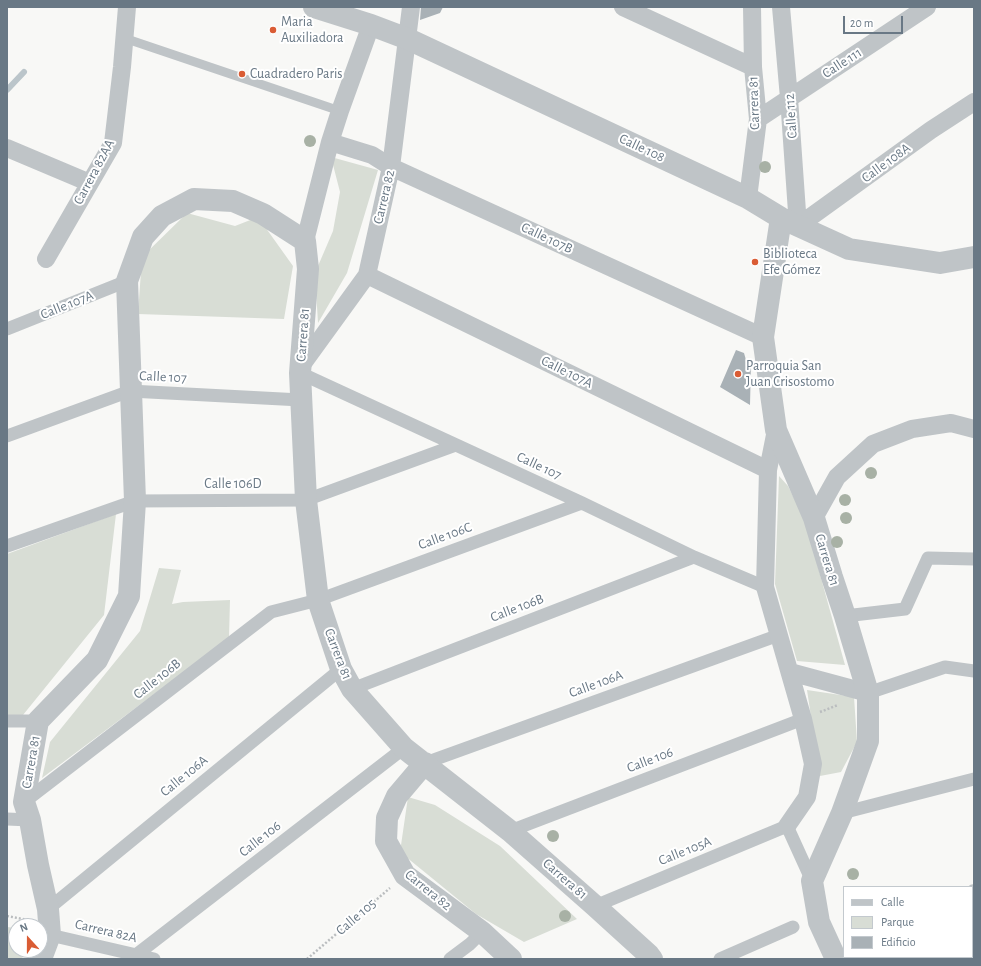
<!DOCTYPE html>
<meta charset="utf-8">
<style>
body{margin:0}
#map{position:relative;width:981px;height:966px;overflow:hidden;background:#f8f8f6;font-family:"Alegreya Sans",sans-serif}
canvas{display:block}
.frame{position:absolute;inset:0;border:8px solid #697885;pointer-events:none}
.legend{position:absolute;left:843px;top:886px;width:130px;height:72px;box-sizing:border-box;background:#fff;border:1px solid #c3c9ce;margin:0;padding:5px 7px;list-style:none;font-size:12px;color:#697885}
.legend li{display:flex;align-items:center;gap:8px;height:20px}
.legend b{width:20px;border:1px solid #c3c9ce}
.north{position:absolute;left:8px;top:918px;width:40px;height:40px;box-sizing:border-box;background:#fff;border:1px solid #c3c9ce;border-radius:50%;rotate:339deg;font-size:11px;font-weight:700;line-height:16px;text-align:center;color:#697885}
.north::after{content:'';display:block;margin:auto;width:14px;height:18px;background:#da5c34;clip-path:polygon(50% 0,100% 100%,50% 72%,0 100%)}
.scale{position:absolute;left:843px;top:16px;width:60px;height:18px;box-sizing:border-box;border:2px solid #697885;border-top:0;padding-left:5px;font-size:12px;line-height:14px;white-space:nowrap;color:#697885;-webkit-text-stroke:3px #fff;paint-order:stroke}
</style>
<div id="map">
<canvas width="981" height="966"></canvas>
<div class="frame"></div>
<ul class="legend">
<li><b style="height:5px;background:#bfc4c7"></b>Calle</li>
<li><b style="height:11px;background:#d8ddd5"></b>Parque</li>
<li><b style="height:11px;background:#a9b1b6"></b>Edificio</li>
</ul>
<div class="north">N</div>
<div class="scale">20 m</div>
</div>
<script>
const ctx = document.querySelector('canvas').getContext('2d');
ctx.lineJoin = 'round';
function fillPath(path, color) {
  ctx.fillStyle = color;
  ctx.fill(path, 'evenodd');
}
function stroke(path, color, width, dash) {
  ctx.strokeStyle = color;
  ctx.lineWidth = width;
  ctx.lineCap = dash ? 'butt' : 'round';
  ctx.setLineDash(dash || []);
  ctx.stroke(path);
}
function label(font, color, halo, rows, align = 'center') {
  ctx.font = font + ' "Alegreya Sans",sans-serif';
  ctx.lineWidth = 4;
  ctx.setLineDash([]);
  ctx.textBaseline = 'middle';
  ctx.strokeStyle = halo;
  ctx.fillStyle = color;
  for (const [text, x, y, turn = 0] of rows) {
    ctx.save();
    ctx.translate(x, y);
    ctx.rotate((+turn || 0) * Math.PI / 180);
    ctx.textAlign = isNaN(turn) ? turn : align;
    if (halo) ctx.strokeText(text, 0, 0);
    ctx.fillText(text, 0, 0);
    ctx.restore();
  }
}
fillPath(new Path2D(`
 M331,157L378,170L347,273L318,323L315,273L333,231L340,192Z
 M187,213L235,226L258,217L293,266L284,319L138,314L142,257Z
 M779,476L788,486L805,520L845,665L797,661L775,584Z
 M116,514L104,615L23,715H7V554Z
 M159,568L181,570L172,604L183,602L230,600L229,638L42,778L50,742L140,631Z
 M807,690L854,697L857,742L841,772L820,776Z
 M408,797L435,805L500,846L577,919L524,942L476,914L400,852Z
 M7,927L16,928V950H30L21,959H7Z`), '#d8ddd5');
stroke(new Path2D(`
 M7,90L24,72`), '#bbc5ca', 6);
fillPath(new Path2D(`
 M421,7H443L440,13L420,20Z
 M736,350L744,353L746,360L751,362L750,405L720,387Z`), '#a9b1b6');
stroke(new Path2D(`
 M820,712L838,705
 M7,916L28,920
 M307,959L390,888`), '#babdbf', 2.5, [2, 2]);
stroke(new Path2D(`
 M124,38L340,111`), '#bfc4c7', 9);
stroke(new Path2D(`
 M7,329L127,281
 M300,373L582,503L694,557L765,587
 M7,436L130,391L301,400
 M7,546L135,501L306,500L456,445
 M845,616L905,609L928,558L974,559
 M352,689L694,557
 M868,693L945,667L974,671
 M7,721H38
 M425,763L779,635
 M24,802L271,612L318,600L582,503
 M842,813L974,779
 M7,819L30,820
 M510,831L803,719
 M595,906L787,826L812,881
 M48,909L341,669
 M50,935L154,959
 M136,955L404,748
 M450,959L470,944L482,932
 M720,959L793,927`), '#bfc4c7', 13);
stroke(new Path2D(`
 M623,7L753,67
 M781,7L789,98L798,226
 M758,119L927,7
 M330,142L372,155L391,167L763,337
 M7,148L90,183
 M748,198L758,119L753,67L752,7
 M798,226L931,130L974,102
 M305,241L330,142L340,111L371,25
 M46,259L113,143L122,67L127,7
 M367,275L768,470
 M301,366L367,275L391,167L411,7
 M776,430L768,470L765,587L803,719L813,764L807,797L787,826
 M814,518L837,477L873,444L912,429L951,423L974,429
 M790,672L868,693
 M972,895L974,893
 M905,959L907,957`), '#bfc4c7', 18);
stroke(new Path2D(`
 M314,7L371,25L408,39L748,198L781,218L849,249L940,263L974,257
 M781,218L763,337L776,430L814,518L832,577L845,616L868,693V741L842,813L812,881L819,922L836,959
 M425,763L397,796L387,818L386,841L405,875L482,932L511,959
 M41,959L50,935L48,909L38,865L30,820L24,802L38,721L97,660L129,596L135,501L127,281L143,237L162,216L194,199L233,201L263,214L305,241L308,269L300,373L306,500L318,600L341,669L352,689L404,748L510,831L595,906L649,955L652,959`), '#bfc4c7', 22);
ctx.fillStyle = '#a8b1a5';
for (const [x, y] of [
 [310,141],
 [765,167],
 [871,473],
 [845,500],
 [846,518],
 [837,542],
 [553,836],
 [853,874],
 [565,916]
]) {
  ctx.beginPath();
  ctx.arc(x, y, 6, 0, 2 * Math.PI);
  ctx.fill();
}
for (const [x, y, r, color] of [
 [273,30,4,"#da5c34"],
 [242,74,4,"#da5c34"],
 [755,262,4,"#da5c34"],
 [738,374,4,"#da5c34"]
]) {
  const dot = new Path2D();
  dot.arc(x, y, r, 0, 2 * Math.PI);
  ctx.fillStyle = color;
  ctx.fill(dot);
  stroke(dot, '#fff', 1.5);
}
label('14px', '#697885', '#fff', [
 ["Maria",281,22],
 ["Auxiliadora",281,38],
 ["Cuadradero Paris",250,74],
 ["Biblioteca",763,254],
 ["Efe Gómez",763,270],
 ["Parroquia San",746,366],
 ["Juan Crisostomo",746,382]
], 'left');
label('14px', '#697885', '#fff', [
 ["Calle 111",842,63,-33],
 ["Carrera 81",754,103,-92],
 ["Calle 112",791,116,-94],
 ["Calle 108",642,148,25],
 ["Calle 108A",886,163,-36],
 ["Carrera 82AA",94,172,-62],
 ["Carrera 82",384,197,-77],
 ["Calle 107B",547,238,25],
 ["Calle 107A",67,305,-22],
 ["Carrera 81",303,335,-86],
 ["Calle 107A",567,372,26],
 ["Calle 107",163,377,3],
 ["Calle 107",539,466,25],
 ["Calle 106D",233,484],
 ["Calle 106C",445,536,-20],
 ["Carrera 81",827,560,73],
 ["Calle 106B",517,608,-21],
 ["Carrera 81",338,654,69],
 ["Calle 106B",157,679,-38],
 ["Calle 106A",596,684,-20],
 ["Calle 106",650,760,-21],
 ["Carrera 81",31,762,-80],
 ["Calle 106A",184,776,-39],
 ["Calle 106",260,839,-38],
 ["Calle 105A",685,851,-22],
 ["Carrera 81",565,879,41],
 ["Carrera 82",428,890,39],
 ["Calle 105",356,917,-41],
 ["Carrera 82A",106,931,13]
]);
</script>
